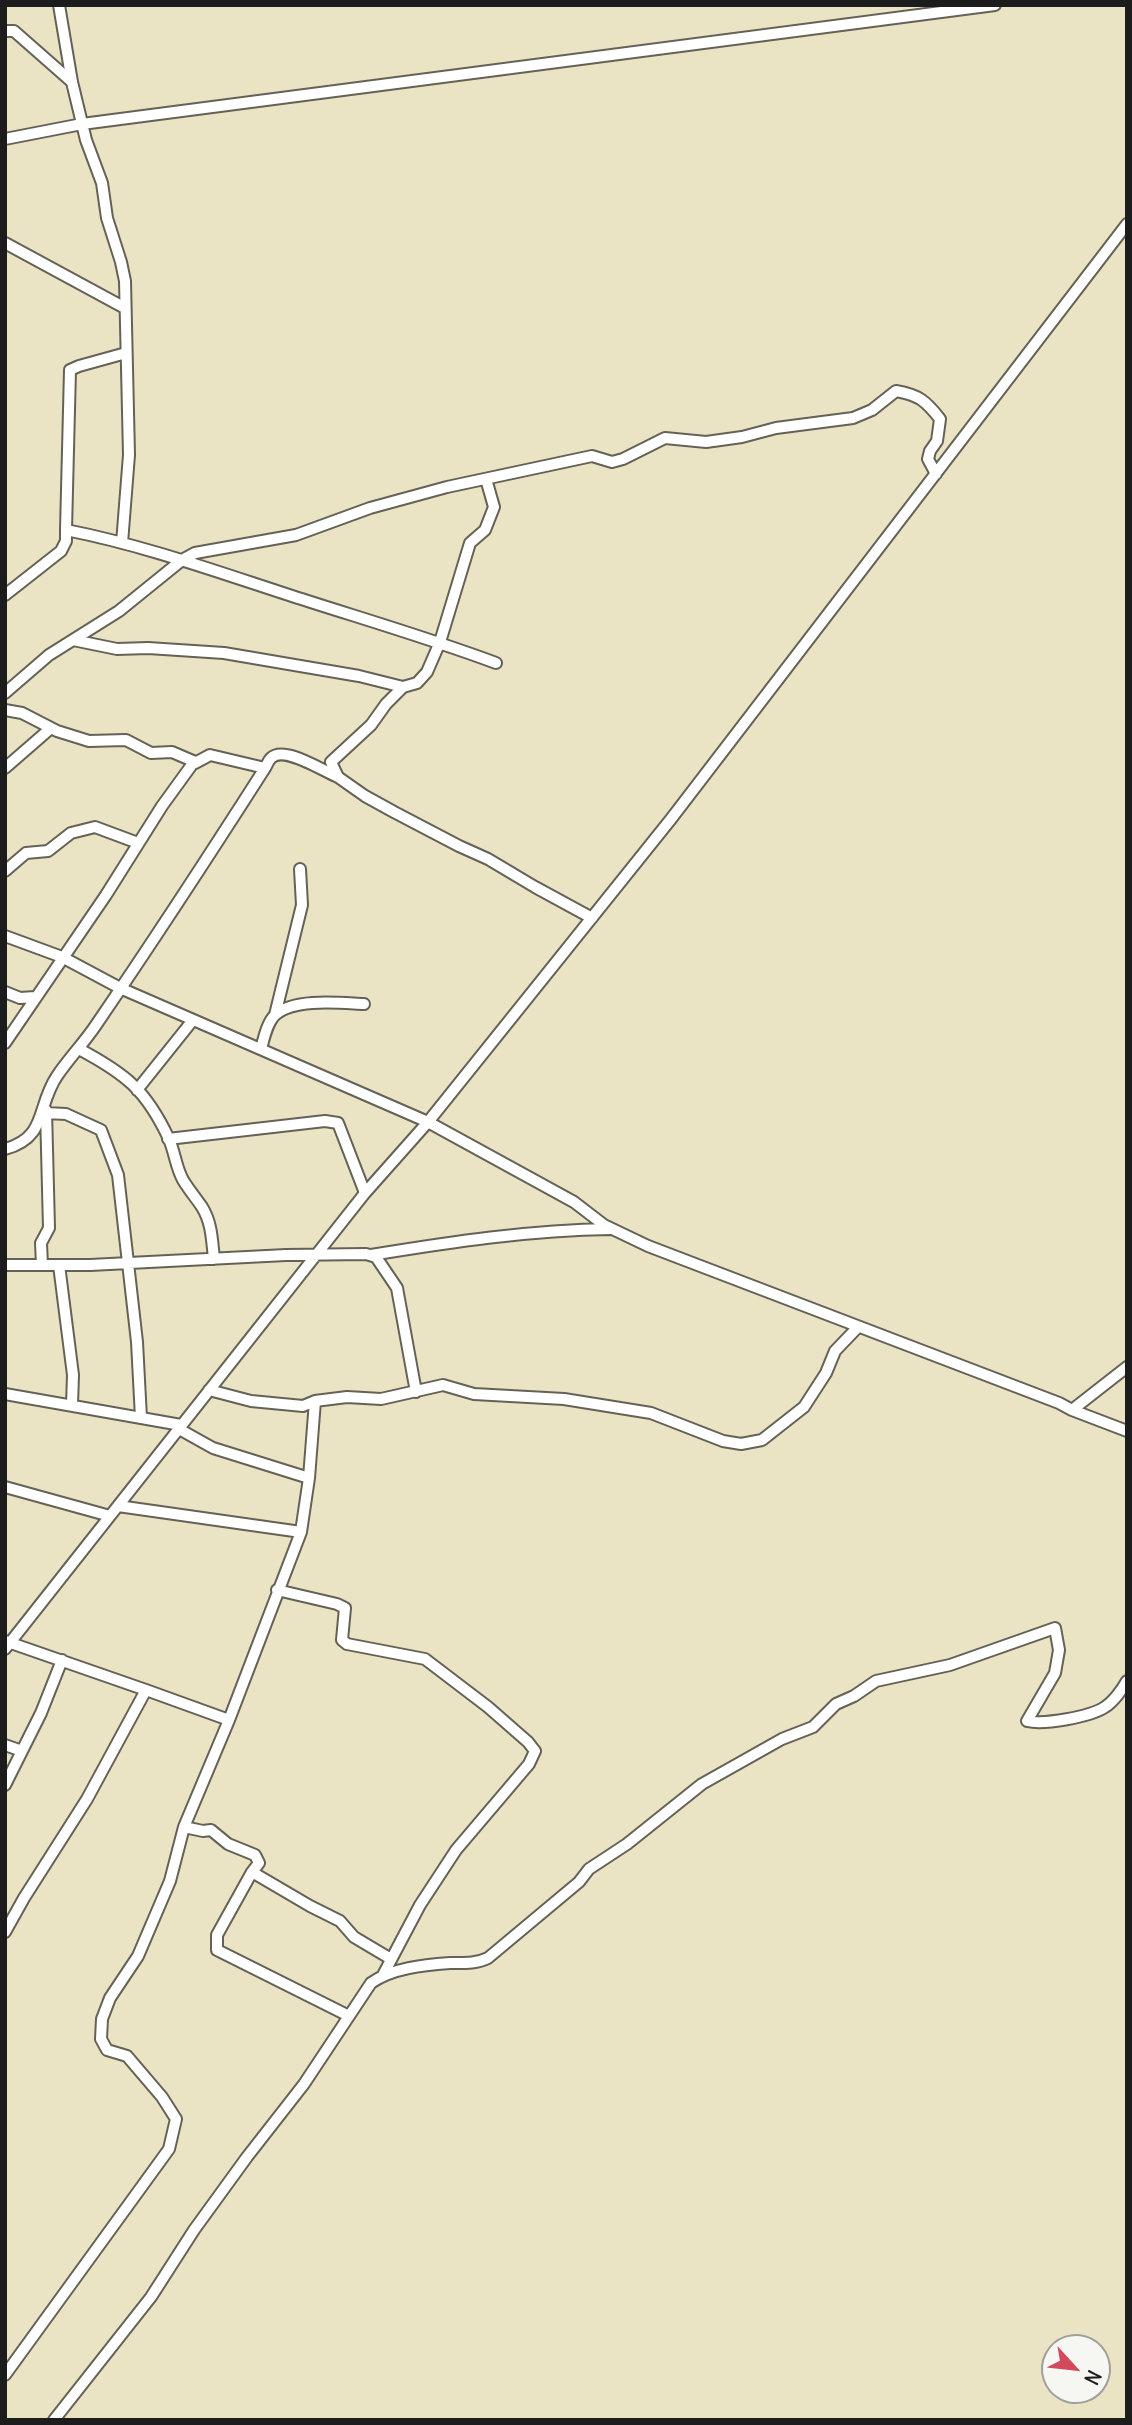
<!DOCTYPE html>
<style>
body{margin:0}
#map{position:relative;width:1132px;height:2425px;overflow:hidden;background:#eae4c5;font-family:Delius,sans-serif}
canvas{display:block}
.frame{position:absolute;inset:0;border:7px solid #1c1c1c;pointer-events:none}
.north{position:absolute;left:1041px;top:2334px;width:70px;height:70px;box-sizing:border-box;background:#f6f6f2;border:2px solid #9f9f9c;border-radius:50%;rotate:117deg;font-size:19px;font-weight:700;line-height:28px;text-align:center;color:#1c1c1c}
.north::after{content:'';display:block;margin:auto;width:24px;height:32px;background:#d1495b;clip-path:polygon(50% 0,100% 100%,50% 72%,0 100%)}
</style>
<div id="map">
<canvas width="1132" height="2425"></canvas>
<div class="frame"></div>
<div class="north">N</div>
</div>
<script>
const ctx = document.querySelector('canvas').getContext('2d');
ctx.lineJoin = 'round';
function stroke(path, color, width, dash) {
  ctx.strokeStyle = color;
  ctx.lineWidth = width;
  ctx.lineCap = dash ? 'butt' : 'round';
  ctx.setLineDash(dash || []);
  ctx.stroke(path);
}
const minor = new Path2D(`
 M59,5L72,82L86,140L102,183L107,218L121,262L125,281L129,455L122,543
 M5,31H14L72,82
 M5,139L82,124L995,5
 M5,243L125,308
 M66,530L70,370L79,366L126,353
 M5,595L61,551L66,541V530C143,545 218,572 292,596C360,618 429,638 496,663
 M73,640L117,649L148,648L224,653L359,676L403,687L417,683L427,672L440,642L470,543L485,530L494,507L486,479
 M5,693L49,655L119,611L182,560L195,553L296,535L370,508L447,487L592,456L612,462L623,459L665,438L706,442L742,437L776,428L853,418L872,410L896,391C919,395 926,401 940,419L937,441L930,451L928,459L936,474
 M5,710L22,713L57,731L89,741L126,740L151,753L172,752L193,761L191,766L162,806L106,895L5,1043
 M5,768L51,728
 M265,768C267,765 268,761 271,758C284,745 323,771 338,777L331,762L371,725L386,704L403,687
 M338,777L365,796L394,812L459,846L488,859L535,887L592,918
 M5,871L26,853L48,851L71,833L95,827L138,843
 M5,936L62,957L120,988L428,1122L574,1202L604,1225L648,1246L1059,1403L1072,1410L1127,1431
 M5,992L20,998L35,997
 M275,1015L302,905L300,869
 M79,1049C126,1074 146,1090 169,1139C175,1153 176,1168 183,1180C189,1190 196,1198 202,1207C212,1223 212,1241 214,1259
 M261,1049C264,1038 267,1022 276,1014C296,998 340,1003 364,1004
 M137,1090L193,1020
 M46,1113L66,1114L101,1130L118,1175L137,1342L141,1418
 M168,1139L325,1121L338,1123L365,1193
 M5,1149C48,1137 36,1107 57,1076C69,1058 84,1043 96,1025C154,940 210,854 265,768L210,755L195,763L193,761
 M371,1255C451,1242 530,1230 611,1229
 M5,1265H90L286,1255L366,1254L376,1257L397,1288L416,1392
 M42,1265L41,1243L49,1228L46,1110
 M59,1265L73,1375L72,1405
 M209,1390L251,1401L303,1406L315,1401L347,1397L381,1399L443,1385L474,1394L564,1399L651,1413L723,1441L741,1444L762,1440L804,1407L826,1373L835,1351L858,1327
 M5,1394L181,1425
 M1072,1410L1127,1367
 M179,1429L213,1448L309,1478
 M5,1487L110,1516
 M118,1506L301,1532
 M277,1590L337,1604L345,1608L342,1640L347,1644L425,1659L488,1707L528,1742L535,1751L529,1764L456,1850L420,1905L383,1975
 M5,1641L146,1690L87,1799L24,1898L5,1932
 M5,1649L365,1193L428,1122L671,819L1127,224
 M146,1690L229,1720
 M5,1745L22,1751
 M5,1785L41,1713L62,1660
 M184,1827L203,1831L211,1830L228,1844L255,1855L259,1863L252,1872L217,1935V1950L349,2016
 M252,1872L310,1906L340,1921L354,1937L391,1959
 M5,2375L169,2149L176,2119L162,2097L127,2056L107,2050L101,2039L102,2019L110,1998L138,1956L170,1881L184,1827L229,1720L301,1532L309,1478L315,1401
 M54,2420L151,2297L194,2230L247,2157L304,2084L371,1983C392,1968 424,1965 450,1963C463,1963 476,1964 488,1958L579,1882L589,1869L627,1844L702,1784L782,1739L813,1727L836,1704L854,1696L876,1681L950,1665L1055,1628L1059,1650L1055,1673L1027,1721C1044,1725 1090,1717 1105,1707C1113,1702 1122,1690 1127,1681`);
stroke(minor, '#646257', 14);
stroke(minor, '#fff', 10);
</script>
